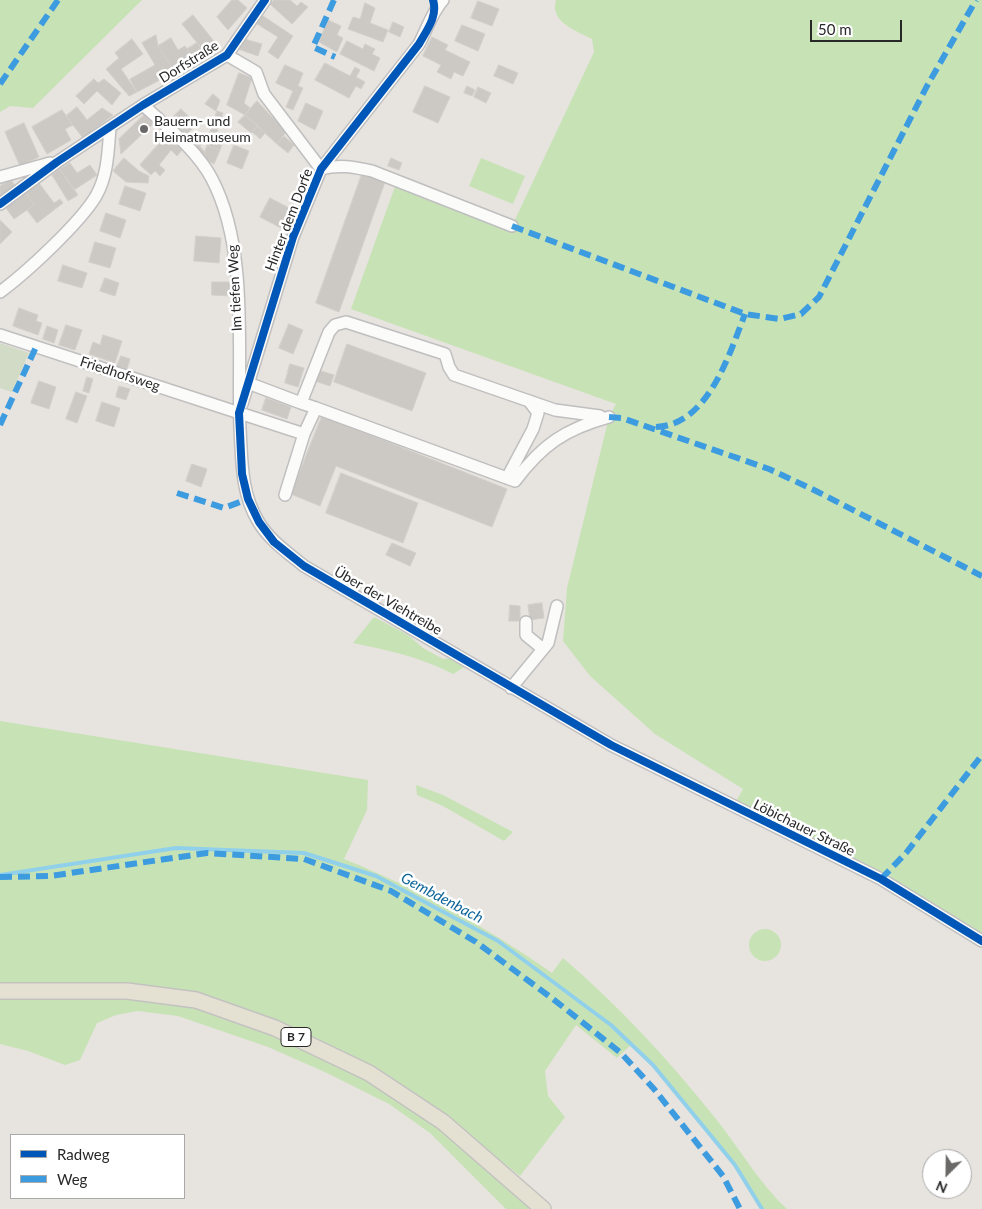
<!DOCTYPE html>
<meta charset="utf-8">
<style>
body{margin:0}
#map{position:relative;width:982px;height:1209px;overflow:hidden;background:#e7e3de;font-family:Lato,sans-serif}
canvas{display:block}
.legend{position:absolute;left:10px;top:1134px;width:175px;height:65px;box-sizing:border-box;background:#fff;border:1px solid #a9a9a9;margin:0;padding:6px 9px;list-style:none;font-size:15px;color:#282828}
.legend li{display:flex;align-items:center;gap:10px;height:25px}
.legend b{width:25px;border:1px solid #a9a9a9}
.north{position:absolute;left:922px;top:1149px;width:50px;height:50px;box-sizing:border-box;background:#fff;border:1px solid #a9a9a9;border-radius:50%;rotate:203deg;font-size:14px;font-weight:700;line-height:20px;text-align:center;color:#282828}
.north::after{content:'';display:block;margin:auto;width:18px;height:22px;background:#6b6968;clip-path:polygon(50% 0,100% 100%,50% 72%,0 100%)}
.scale{position:absolute;left:810px;top:20px;width:92px;height:22px;box-sizing:border-box;border:2px solid #282828;border-top:0;padding-left:6px;font-size:15px;line-height:18px;white-space:nowrap;color:#282828;-webkit-text-stroke:4px #fff;paint-order:stroke}
</style>
<div id="map">
<canvas width="982" height="1209"></canvas>
<ul class="legend">
<li><b style="height:6px;background:#0057b8"></b>Radweg</li>
<li><b style="height:6px;background:#3d9ce0"></b>Weg</li>
</ul>
<div class="north">N</div>
<div class="scale">50 m</div>
</div>
<script>
const ctx = document.querySelector('canvas').getContext('2d');
ctx.lineJoin = 'round';
function fillPath(path, color) {
  ctx.fillStyle = color;
  ctx.fill(path, 'evenodd');
}
function stroke(path, color, width, dash) {
  ctx.strokeStyle = color;
  ctx.lineWidth = width;
  ctx.lineCap = dash ? 'butt' : 'round';
  ctx.setLineDash(dash || []);
  ctx.stroke(path);
}
function label(font, color, halo, rows, align = 'center') {
  ctx.font = font + ' Lato,sans-serif';
  ctx.lineWidth = 5;
  ctx.setLineDash([]);
  ctx.textBaseline = 'middle';
  ctx.strokeStyle = halo;
  ctx.fillStyle = color;
  for (const [text, x, y, turn = 0] of rows) {
    ctx.save();
    ctx.translate(x, y);
    ctx.rotate((+turn || 0) * Math.PI / 180);
    ctx.textAlign = isNaN(turn) ? turn : align;
    if (halo) ctx.strokeText(text, 0, 0);
    ctx.fillText(text, 0, 0);
    ctx.restore();
  }
}
fillPath(new Path2D(`
 M0,0H142L33,108L10,106L0,112Z
 M556,0H982V941L881,879L733,807L743,789L655,734L590,676L563,641L567,588L609,417L616,404L351,309L397,181L512,226L594,52L592,39C577,31 549,22 556,0Z
 M481,158L525,176L513,204L469,186Z
 M374,617L408,635L423,648L443,659L453,658L466,666L453,674C420,657 388,650 353,643Z
 M0,721L368,780L367,810L344,859C417,888 488,928 552,973L563,958C619,1006 670,1061 716,1119C740,1149 759,1183 787,1209H762L735,1165L633,1043L617,1058L576,1025L545,1071L548,1096L565,1117L520,1176L419,1096L366,1063L320,1040L263,1015L219,1001L0,991Z
 M416,785L443,795L513,832L504,841L443,806L417,795Z
 M749 945a16 16 0 1 1 32 0a16 16 0 1 1-32 0Z
 M75,997L139,999L197,1008L291,1040L377,1085L439,1126L539,1209H506L430,1133L389,1104L327,1073L268,1047L178,1016L138,1011L116,1015L97,1023L80,1060L65,1065L28,1051L0,1044V998Z`), '#c7e3b6');
fillPath(new Path2D(`
 M0,343L29,353L12,392L0,388Z`), '#d2dbc5');
stroke(new Path2D(`
 M0,875L176,848L304,853L376,876L498,941L611,1025L653,1065L735,1165L762,1209`), '#90d0ea', 4);
const building = new Path2D(`
 M232,0H238L247,8L228,30L217,17Z
 M274,0H290L297,6L301,2L308,7L292,24L270,4Z
 M478,1L499,9L492,26L471,18Z
 M365,3L375,8L370,23L388,30L383,42L348,29L353,17L360,19Z
 M260,14L293,36L278,59L268,52L278,37L254,22Z
 M193,15L217,45L206,54L182,24Z
 M328,20L341,26L337,35L343,38L337,52L319,42Z
 M393,22L404,27L400,37L389,32Z
 M462,25L485,34L478,51L455,41Z
 M156,35L158,46L175,72L137,92L130,79L155,65L142,43Z
 M432,37L448,45L445,50L470,62L463,76L454,72L451,79L437,72L441,65L423,56Z
 M171,38L178,50L185,46L194,60L175,72L158,46Z
 M241,38L262,44L258,56L238,49Z
 M132,39L143,54L121,69L137,92L129,96L106,69L119,58L115,53Z
 M347,41L363,49L365,44L375,49L372,54L380,58L374,71L340,54Z
 M197,43L206,54L194,60L187,49Z
 M325,63L350,76L355,67L360,70L356,77L365,82L361,89L356,86L349,98L315,80Z
 M285,65L303,73L298,86L303,88L293,110L286,107L293,91L276,83Z
 M499,65L518,73L513,84L494,76Z
 M239,73L252,78L244,103L250,108L245,115L227,105Z
 M94,79L98,83L104,79L121,93L112,105L97,91L84,104L76,96Z
 M425,86L450,97L438,123L413,112Z
 M467,86L475,90L472,96L464,93Z
 M478,87L491,93L486,103L474,97Z
 M213,94L220,100L216,111L205,104Z
 M257,101L286,132L277,144L245,115Z
 M306,103L323,111L315,130L298,121Z
 M77,107L87,120L102,108L113,115L83,138L66,116Z
 M181,109L197,124L186,135L170,120Z
 M62,110L73,125L65,129L71,140L47,154L32,127Z
 M217,111L223,113L216,135L210,133Z
 M144,115L153,124L121,154L119,139Z
 M245,115L258,126L251,133L238,122Z
 M24,123L39,157L20,166L5,132Z
 M258,126L262,130L257,136L252,132Z
 M262,130L265,133L260,139L257,136Z
 M212,133L224,138L220,150L207,146Z
 M166,136L182,150L177,156L171,150L159,165L165,170L160,176L155,171L151,175L140,165Z
 M284,136L294,145L288,153L277,144Z
 M199,139L203,143L200,146L196,142Z
 M196,142L205,152L203,158L192,146Z
 M234,145L249,151L242,169L227,163Z
 M207,146L220,150L214,164L203,158Z
 M124,158L139,171L149,176L148,183L126,182L113,171Z
 M391,158L402,163L399,170L388,166Z
 M70,163L77,173L90,165L97,175L74,190L60,169Z
 M60,169L78,195L68,201L52,175Z
 M362,174L385,182L339,312L316,303Z
 M11,180L16,187L0,196V186Z
 M39,183L54,203L60,199L63,203L37,223L27,210L34,205L26,193Z
 M125,186L146,193L140,211L119,204Z
 M26,193L34,205L14,219L6,208Z
 M270,198L291,209L281,228L260,217Z
 M106,213L126,220L120,238L100,231Z
 M0,220L12,232L0,244Z
 M196,236L221,238L219,263L194,261Z
 M95,242L116,248L110,268L89,262Z
 M63,265L87,273L82,288L58,281Z
 M105,278L119,283L115,296L100,291Z
 M212,282H232L231,296L212,295Z
 M19,308L38,315L36,321L42,323L38,335L13,326Z
 M289,324L303,330L293,354L279,348Z
 M66,325L82,330L75,350L59,345Z
 M47,326L58,330L54,343L43,339Z
 M103,335L122,341L115,363L89,354L93,342L100,345Z
 M347,344L426,373L412,411L334,382Z
 M121,356L130,359L127,369L117,366Z
 M290,364L304,368L298,387L285,383Z
 M318,370L334,375L330,386L315,381Z
 M87,377L93,379L89,393L83,391Z
 M39,381L56,387L49,409L31,403Z
 M119,386L130,389L126,400L116,397Z
 M76,392L87,396L77,423L66,419Z
 M266,398L291,407L287,419L262,410Z
 M102,402L120,408L114,427L96,421Z
 M322,416L507,489L492,527L336,466L320,506L291,494Z
 M192,464L207,469L201,487L186,481Z
 M341,473L418,503L403,543L326,513Z
 M392,543L416,553L410,566L386,555Z
 M542,603L544,618L530,620L528,605Z
 M510,605L520,606V621H509Z`);
fillPath(building, '#ccc9c5');
stroke(building, '#d2cfca', 1);
const minor = new Path2D(`
 M227,55L256,72L264,94L321,169
 M143,105C167,127 197,150 212,179C249,250 237,351 240,429C242,461 241,493 258,521C269,540 287,552 304,566L611,745L881,879L982,941
 M321,169C339,164 354,167 372,171L512,226
 M0,177L50,163
 M0,204L57,162L143,105L227,55L265,0
 M0,292C26,273 80,223 96,196C108,175 108,151 110,128
 M0,335L304,434
 M248,383L301,403
 M242,404L293,237L321,169L419,44C427,29 432,12 443,0
 M316,408L301,403L329,332L335,325L346,322L445,354L449,367L454,375L555,410L600,416
 M507,478L533,429L538,413L529,401
 M285,495L304,434L316,408L515,481C542,445 565,429 609,417
 M526,622V635L543,649
 M511,688L548,643L557,606`);
const major = new Path2D(`
 M0,991H127L196,1000L275,1028L369,1073L443,1122L543,1209`);
stroke(minor, '#c0bfc0', 14);
stroke(major, '#c3c2c0', 18);
stroke(minor, '#fbfbfa', 11);
stroke(major, '#e5e1d2', 15);
stroke(new Path2D(`
 M334,0L313,47L335,57
 M0,84L58,0
 M512,226L745,314L780,319L801,314L819,297L927,86L976,0
 M609,417L622,418L769,469L812,489L982,576
 M0,425L36,347
 M656,427C708,425 729,355 745,314
 M177,493L224,508L248,499
 M0,877L50,876L207,853L304,859L391,891L476,942L553,999L621,1053L654,1089L723,1176L740,1209
 M881,879L906,853L982,755`), '#3d9ce0', 6, [12, 6]);
stroke(new Path2D(`
 M433,0C438,16 427,30 419,44L321,169L293,237L239,413L242,474L248,499L259,522L274,542L304,566L611,745L881,879L982,941
 M0,204L57,162L143,105L227,55L265,0`), '#0057b8', 8);
for (const [x, y, r, color] of [
 [144,129,5,"#6b6968"]
]) {
  const dot = new Path2D();
  dot.arc(x, y, r, 0, 2 * Math.PI);
  ctx.fillStyle = color;
  ctx.fill(dot);
  stroke(dot, '#fff', 2);
}
for (const [x, y, w] of [
 [296,1037,30]
]) {
  const box = new Path2D();
  box.roundRect(x - w / 2, y - 9.5, w, 19, 4);
  ctx.fillStyle = '#fff';
  ctx.fill(box);
  stroke(box, '#282828', 1);
}
label('bold 12px', '#282828', null, [
 ["B 7",296,1037]
]);
label('14px', '#282828', '#fff', [
 ["Dorfstraße",189,62,-32],
 ["Hinter dem Dorfe",289,220,-69],
 ["Im tiefen Weg",235,288,-93],
 ["Friedhofsweg",120,374,18],
 ["Über der Viehtreibe",388,601,30],
 ["Löbichauer Straße",804,828,26]
]);
label('14px', '#282828', '#fff', [
 ["Bauern- und",154,121],
 ["Heimatmuseum",154,137]
], 'left');
label('italic 15px', '#0c6499', '#fff', [
 ["Gembdenbach",442,898,28]
]);
</script>
